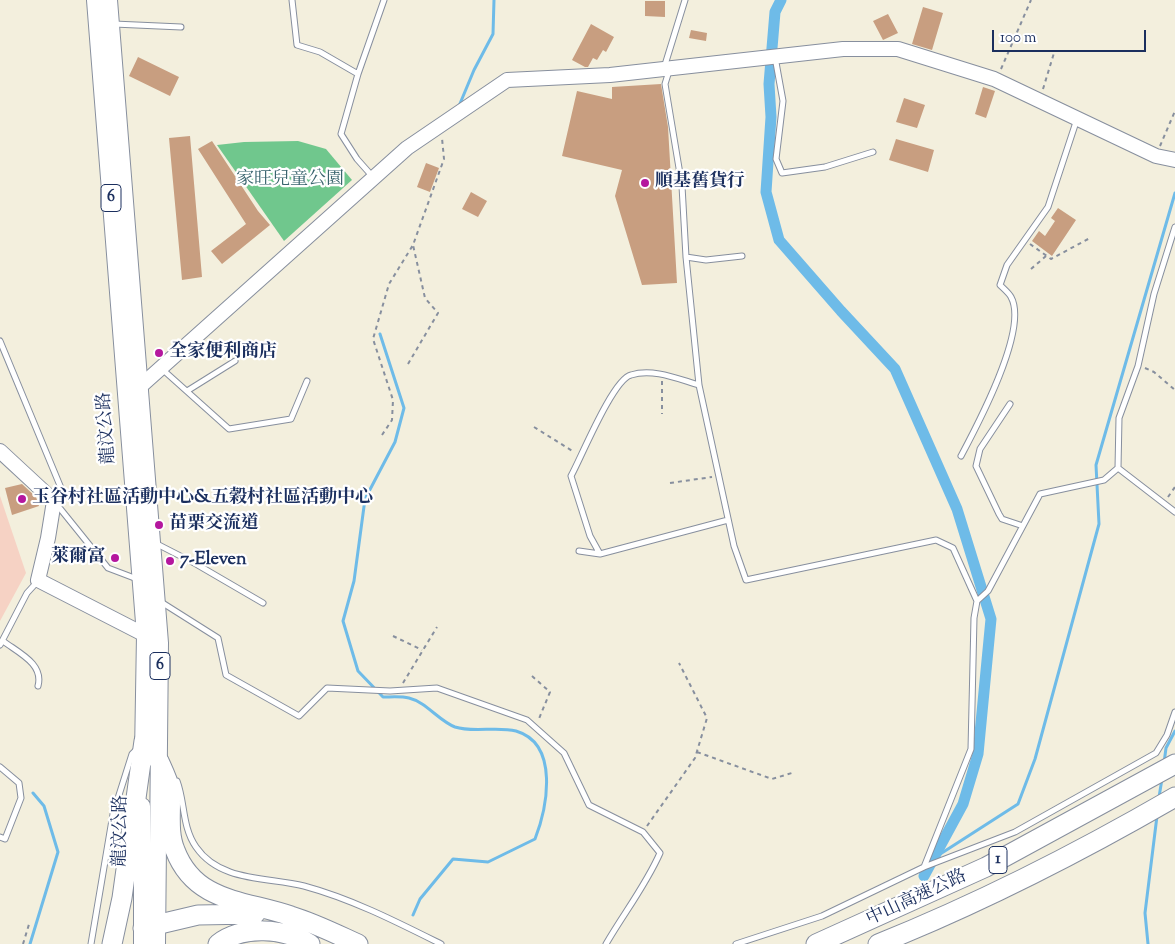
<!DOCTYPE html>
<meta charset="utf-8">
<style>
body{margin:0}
#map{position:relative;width:1175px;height:944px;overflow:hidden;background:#f3efdd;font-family:"Sorts Mill Goudy",serif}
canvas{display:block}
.scale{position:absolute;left:992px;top:30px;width:154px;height:22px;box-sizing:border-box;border:2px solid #1b2f5e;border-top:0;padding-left:6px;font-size:15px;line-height:18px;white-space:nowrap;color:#1b2f5e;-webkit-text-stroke:4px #fff;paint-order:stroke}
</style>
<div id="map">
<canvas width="1175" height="944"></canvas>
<div class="scale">100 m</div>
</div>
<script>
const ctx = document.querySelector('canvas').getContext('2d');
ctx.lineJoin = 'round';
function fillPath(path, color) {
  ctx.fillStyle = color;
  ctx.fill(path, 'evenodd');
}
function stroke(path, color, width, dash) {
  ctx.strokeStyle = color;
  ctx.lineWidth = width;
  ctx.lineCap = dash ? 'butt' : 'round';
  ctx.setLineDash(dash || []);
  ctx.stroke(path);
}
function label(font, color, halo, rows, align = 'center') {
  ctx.font = font + ' "Sorts Mill Goudy","Noto Serif TC",serif';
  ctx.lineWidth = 4.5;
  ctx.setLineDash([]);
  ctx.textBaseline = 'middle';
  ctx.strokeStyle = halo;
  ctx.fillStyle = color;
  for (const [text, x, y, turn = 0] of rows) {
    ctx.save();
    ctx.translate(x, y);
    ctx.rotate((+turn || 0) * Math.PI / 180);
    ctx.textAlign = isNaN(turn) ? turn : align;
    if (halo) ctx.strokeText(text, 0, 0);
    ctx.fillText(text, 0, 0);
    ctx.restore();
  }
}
fillPath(new Path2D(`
 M0,496L26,573L0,621Z`), '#f6d2c4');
fillPath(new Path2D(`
 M298,141L326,149L352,180L284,241L217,145L244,142Z`), '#70c78d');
stroke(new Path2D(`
 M459,106L474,70L493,34L494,0
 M380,334L404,408L395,442L365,499L354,581L343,621L358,671L383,697C391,697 401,696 409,698C426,702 439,721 455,727C473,733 497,726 516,731C560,744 547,808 535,839L488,862L453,859L420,899L413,915
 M1164,763L1166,748L1175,731
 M1159,797L1162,779
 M934,858L1018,804L1035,759L1099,524L1096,465L1175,193
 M30,944L58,852L44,806L33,793
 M1148,944L1145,913L1157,816`), '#6ebbe8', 3);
stroke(new Path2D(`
 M781,0L775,12L769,84L771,117L766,192L779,240L841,311L895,369L957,509L991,619L978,754L963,804L924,876`), '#6ebbe8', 11);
fillPath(new Path2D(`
 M645,1H665V17L645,16Z
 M923,7L943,13L932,50L912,44Z
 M888,14L898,33L883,40L873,21Z
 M591,24L614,37L606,52L603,50L597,60L593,58L588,67H585L572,60Z
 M691,30L707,33L706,41L689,38Z
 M138,57L179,77L170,96L129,76Z
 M661,84L668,127L677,283L642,285L615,196L622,170L562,156L577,91L612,99V87Z
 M983,87L995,91L986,118L975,114Z
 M904,98L925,105L917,128L896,122Z
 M190,136L202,277L182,280L169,138Z
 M896,139L934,150L928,172L889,160Z
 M212,141L258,211L270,225L222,264L211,251L246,224L198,149Z
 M426,163L439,168L430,192L417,187Z
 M471,192L487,201L478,217L462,209Z
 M1058,208L1076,220L1052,256L1032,241L1039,231L1045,236L1055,221L1051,218Z
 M22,484L36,497L39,506L12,515L5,488Z`), '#c89e80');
const lane = new Path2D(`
 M292,0L297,45L320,52L358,74
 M114,24L181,27
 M775,57L783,101L776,159L782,173L825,167L873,152
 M664,68L685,0
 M669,71L665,84L682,186L686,257L699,385L734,546L746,580L936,540L953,548L977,601
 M373,177L357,159L341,134L358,74L384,0
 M686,257L706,260L742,256
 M0,341L61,488L54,501L108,568L137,579
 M162,369L229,429L291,419L307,381
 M699,385C678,379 653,368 631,375C613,379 581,458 571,476L590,536L600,554L728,520
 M187,391L235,361
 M1010,404L980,449L976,466L999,514L1002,519L1023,526
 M961,456C977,426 1029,329 1011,297C1009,293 1004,289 1000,285L1007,265L1048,207L1077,119
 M1118,468L1175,512
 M155,543L196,564L263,603
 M579,551L600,554
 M161,602L218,638L226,675L299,716L327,688L390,691L437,688L527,720L564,753L589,805L643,832L660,853C646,885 624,913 606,944
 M3,641C19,653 44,664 38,686
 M0,645L27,593L38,581
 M0,767L19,783L21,798L5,839L0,837
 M177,781C185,802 182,827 196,847C220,882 267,877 304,886C352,899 397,922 441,944
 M924,867L1015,832L1156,753L1167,735L1175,712
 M91,944L113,814L132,754L137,749
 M736,944L822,916L924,867L971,749L974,618L977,601L988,591L1040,494L1104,480L1118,468L1119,418L1138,366L1154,294L1175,227`);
const secondary = new Path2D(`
 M134,392L407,148L507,80L610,75L843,49H898L994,79L1156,156L1175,160
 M0,451L54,501L48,538L38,580L153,639`);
const primary = new Path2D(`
 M95,0L145,635L143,754
 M109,0L160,643L157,944
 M142,806V944`);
const highway = new Path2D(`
 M159,761C163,770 168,780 170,789C172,809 167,831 175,850C195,903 245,900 291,916C314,923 336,934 358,944
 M143,928L198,915L255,914
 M112,944L122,898L144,741
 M218,944C243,925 284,928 310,944
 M816,944L986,867L1175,764
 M878,944C980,903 1080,852 1175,797`);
stroke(lane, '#878f9e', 7);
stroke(secondary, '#878f9e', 16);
stroke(primary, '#878f9e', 18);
stroke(highway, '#878f9e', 21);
stroke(new Path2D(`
 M1001,69L1031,0
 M1043,89L1054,53
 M1160,146L1175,111
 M1030,244L1051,259L1090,238
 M1031,269L1046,256
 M408,364L438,313L425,298L413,245
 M1145,368L1154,372L1175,390
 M662,381V414
 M534,427L574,452
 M382,435L392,420L393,400L373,339L389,284L413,245L444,159L442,138
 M670,483L712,477
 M1168,497L1175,487
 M393,636L422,650
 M532,676L550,692L538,721
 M403,683L437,627
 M697,752L772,779L795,772
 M647,826L695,758L707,718L679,663
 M23,944L30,921`), '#878f9e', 2, [4, 4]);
stroke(lane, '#fff', 5);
stroke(secondary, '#fff', 14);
stroke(primary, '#fff', 16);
stroke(highway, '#fff', 19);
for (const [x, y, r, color] of [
 [645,183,5,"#b5179e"],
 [159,353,5,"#b5179e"],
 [22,499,5,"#b5179e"],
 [159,525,5,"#b5179e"],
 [115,558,5,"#b5179e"],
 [170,561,5,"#b5179e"]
]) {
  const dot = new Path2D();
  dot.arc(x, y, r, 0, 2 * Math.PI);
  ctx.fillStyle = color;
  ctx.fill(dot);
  stroke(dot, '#fff', 2);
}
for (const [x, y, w] of [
 [111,198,20],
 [160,666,20],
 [998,860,18]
]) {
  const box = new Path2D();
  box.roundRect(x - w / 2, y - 13.5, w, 27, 4);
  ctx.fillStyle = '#fff';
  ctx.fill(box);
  stroke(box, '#1b2f5e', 1);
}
label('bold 16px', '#1b2f5e', null, [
 ["6",111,198],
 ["6",160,666],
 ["1",998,860]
]);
label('18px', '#39646e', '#fff', [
 ["家旺兒童公園",290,181]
]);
label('bold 18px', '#1b2f5e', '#fff', [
 ["順基舊貨行",655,183],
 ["全家便利商店",169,353],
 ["玉谷村社區活動中心&五穀村社區活動中心",32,499],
 ["苗栗交流道",169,525],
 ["萊爾富",105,558,"right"],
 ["7-Eleven",180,561]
], 'left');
label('18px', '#1b2f5e', '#fff', [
 ["龍汶公路",108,428,-94],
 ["龍汶公路",122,831,-89],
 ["中山高速公路",917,899,-25]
]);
</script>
